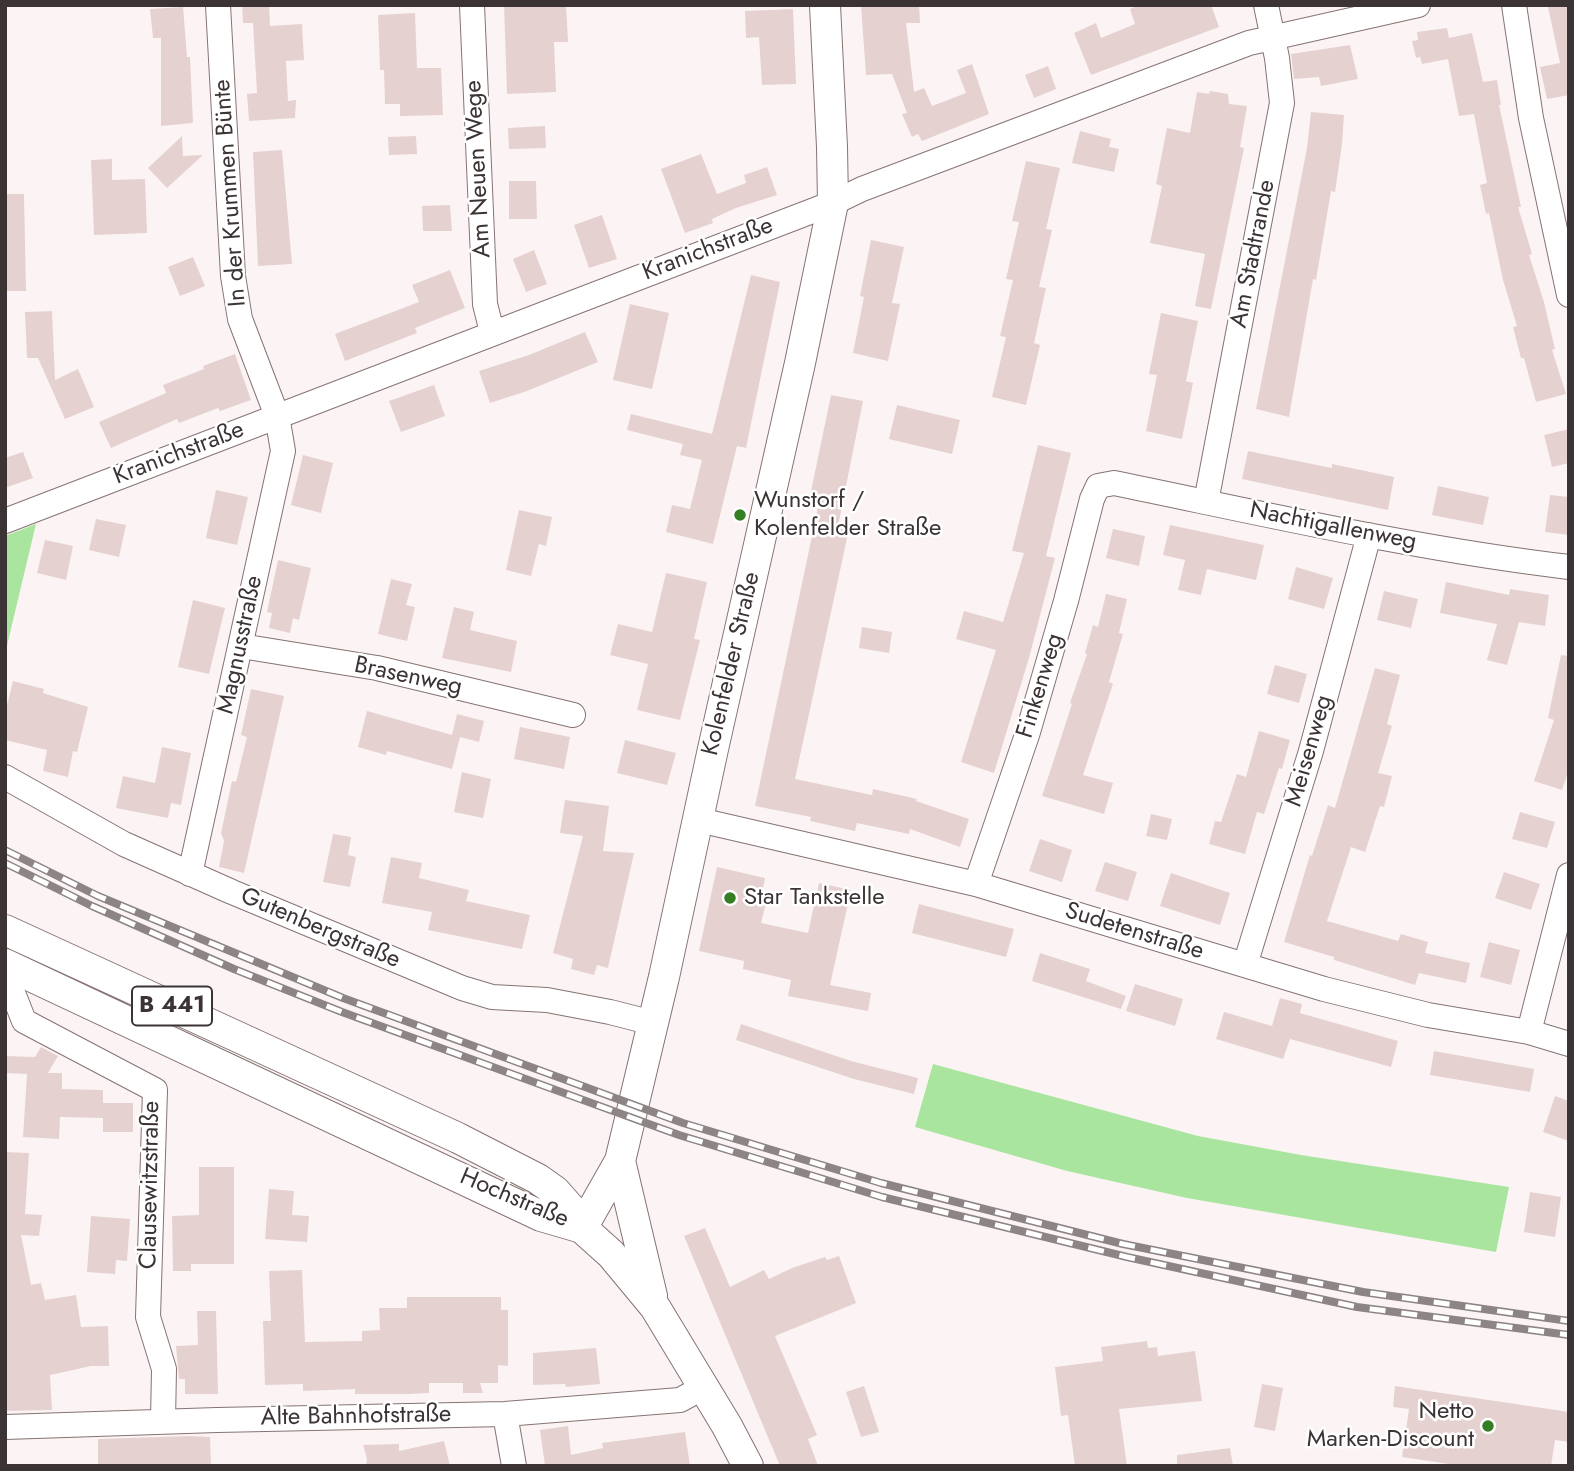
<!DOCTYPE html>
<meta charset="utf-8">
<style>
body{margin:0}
#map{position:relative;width:1574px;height:1471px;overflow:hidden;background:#fcf4f4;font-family:Jost,sans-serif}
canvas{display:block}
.frame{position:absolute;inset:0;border:7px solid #3c3434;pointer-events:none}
</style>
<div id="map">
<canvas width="1574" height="1471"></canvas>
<div class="frame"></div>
</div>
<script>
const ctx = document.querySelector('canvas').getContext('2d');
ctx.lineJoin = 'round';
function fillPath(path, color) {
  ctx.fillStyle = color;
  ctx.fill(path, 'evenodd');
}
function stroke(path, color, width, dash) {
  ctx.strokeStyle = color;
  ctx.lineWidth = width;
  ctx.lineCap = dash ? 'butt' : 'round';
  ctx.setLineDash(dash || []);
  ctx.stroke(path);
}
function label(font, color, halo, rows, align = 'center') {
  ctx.font = font + ' Jost,sans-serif';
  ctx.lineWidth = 5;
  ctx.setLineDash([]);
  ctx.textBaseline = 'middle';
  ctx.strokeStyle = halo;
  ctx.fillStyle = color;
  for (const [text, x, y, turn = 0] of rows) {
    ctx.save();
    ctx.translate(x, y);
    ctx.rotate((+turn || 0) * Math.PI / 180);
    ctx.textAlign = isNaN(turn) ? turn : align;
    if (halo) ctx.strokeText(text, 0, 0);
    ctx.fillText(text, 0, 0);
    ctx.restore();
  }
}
fillPath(new Path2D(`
 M36,524L5,654V536Z
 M933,1064L1198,1136L1301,1155L1509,1187L1496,1252L1187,1198L1067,1171L915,1127Z`), '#aae59f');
fillPath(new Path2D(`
 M242,5H269L270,26L302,24L304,60L286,61L288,101L296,100L295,118L249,121L247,94L257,93L253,23H243Z
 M504,5H566L568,42H554L556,92L507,94Z
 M861,5H919L920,23H906L914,92L924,88L932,106L966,93L957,70L972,64L989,114L922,141L918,134L912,137L902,114L907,113L892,74L866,75Z
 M1140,5H1211L1219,27L1091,75L1074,33L1096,23L1101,38L1135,24L1130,9Z
 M1569,5V95L1547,99L1540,67L1560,63L1548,7Z
 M183,7L187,57H190L193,123L161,126V38H153L150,9Z
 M793,9L796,84L762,85L759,37L746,38L745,11Z
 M415,13L417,68H441L443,115L400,116V104H385L384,70H380L378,15Z
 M1447,28L1449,38L1472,33L1483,82L1497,80L1501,105H1499L1521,207H1518L1532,254L1529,255L1544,302L1555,349L1552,350L1566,394L1536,402L1524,358H1521L1513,327L1517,326L1503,280L1489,213L1486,214L1480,185L1487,183L1474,114L1459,116L1448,59L1422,64L1420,57L1416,58L1412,41L1418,40L1417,32Z
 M1350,45L1358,79L1321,86L1319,77L1294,79L1291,54Z
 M1048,66L1056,89L1034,98L1025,75Z
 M1210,91L1228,94L1229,104L1247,106L1240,147L1244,148L1211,309L1195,306L1205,254L1150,243L1162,186L1156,184L1167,128L1190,133L1197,92L1209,94Z
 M1311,112L1344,115L1342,144L1335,192L1331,191L1316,280L1313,279L1289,417L1256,409L1307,148Z
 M545,126L546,148L509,149L508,128Z
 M1080,131L1111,139L1109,147L1119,149L1114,172L1072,163Z
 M182,136L183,156L203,155L167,188L148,168Z
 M416,136L417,154L389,155L388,137Z
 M282,150L292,264L258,266L253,152Z
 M701,154L717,194L746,183L744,175L767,167L777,195L736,208L712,219L713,223L685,233L661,169Z
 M112,159V180L145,179L147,233L94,235L91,160Z
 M1026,161L1060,168L1046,229L1052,230L1039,287L1046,288L1034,343L1040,345L1026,405L992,397L1006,337L1000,336L1013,280L1006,279L1019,222L1012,221Z
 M509,181H536L537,219H509Z
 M5,194H24L26,291H5Z
 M450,205L452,231H423L422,206Z
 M602,215L617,259L589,268L574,225Z
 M871,240L904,247L892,303L900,304L888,361L853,353L864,297L860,296Z
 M534,250L547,284L526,292L513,259Z
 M193,257L205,286L180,296L168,267Z
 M450,270L465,308L415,328L417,333L345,361L335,334L419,302L412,285Z
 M751,275L780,282L746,448L737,446L713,544L666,532L672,505L690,509L702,460L680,455L683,444L627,430L631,414L712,434Z
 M630,304L669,313L652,389L613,380Z
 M52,311L55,380L78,369L94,407L65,419L38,358H27L25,312Z
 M1161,313L1198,321L1186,381L1193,383L1182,439L1146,431L1157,375L1149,374Z
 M585,332L598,362L527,391L490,403L479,371L529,355Z
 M235,354L251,400L220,411L218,408L179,423L177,419L111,448L99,422L166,393L163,385L204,369L203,366Z
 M434,385L445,416L401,432L389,401Z
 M831,395L863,401L838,526L849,529L795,779L872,795L873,789L917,799L916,801L969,819L960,847L910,829L909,834L857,823L855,831L810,821L811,817L755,806L820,498L810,496Z
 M897,405L960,420L952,454L889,439Z
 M1569,429V463L1552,467L1544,435Z
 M1038,445L1071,453L1046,556L1055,558L1029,658L994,773L961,762L996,650L956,639L964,611L1003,622L1024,553L1012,551Z
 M1248,451L1332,468V464L1394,477L1388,510L1242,479Z
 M23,452L33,478L5,488V458Z
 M303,455L333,463L321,513L291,505Z
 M1438,486L1489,497L1483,525L1432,515Z
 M216,490L248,497L237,545L206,538Z
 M1550,495L1569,497V535L1545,532Z
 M519,510L552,517L546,546L539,544L531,576L506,570Z
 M96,519L126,525L119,557L89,550Z
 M1170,525L1264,545L1256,580L1207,569L1201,595L1178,590L1185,560L1163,555Z
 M1113,529L1145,536L1139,566L1106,558Z
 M45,540L73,546L66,580L37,573Z
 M278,560L311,568L299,620L293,618L290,633L269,628L272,613L267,612Z
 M1296,567L1333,578L1324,609L1288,599Z
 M666,573L707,582L694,639L700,640L680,720L637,710L648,664L610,655L618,624L652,632Z
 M391,579L412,584L406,605L415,607L407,641L378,634Z
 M1446,582L1509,595L1510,589L1549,595L1545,626L1519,622L1507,665L1487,660L1497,624L1440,613Z
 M1384,591L1418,599L1411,628L1377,620Z
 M1106,594L1127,599L1119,633L1123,634L1109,682L1113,684L1083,775L1113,783L1104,814L1042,796L1072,704L1070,703L1087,654L1085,653L1093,625L1098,627Z
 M193,600L225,608L209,674L178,667Z
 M454,607L474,612L470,630L517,641L511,672L442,658Z
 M862,627L892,632L889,653L859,648Z
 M1561,655L1569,656V769L1562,790L1534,781L1554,720L1548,718Z
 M1275,665L1307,674L1299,703L1267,694Z
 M1375,668L1400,675L1387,724L1392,726L1378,773L1392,776L1384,807L1380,806L1365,852L1351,847L1327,921L1398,941L1401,934L1428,942L1425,953L1470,963L1466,983L1419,973L1415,985L1334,960V957L1284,942L1310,855L1312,856L1328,805L1335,808Z
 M13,681L44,689L43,693L88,707L77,752L73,751L68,777L43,771L47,750L5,740V713Z
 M251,689L284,696L244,873L219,867L224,841L221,833L232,781L236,782L247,737L241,735Z
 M367,711L452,735L457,714L484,721L479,742L460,737L452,769L387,751L386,755L358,747Z
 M520,727L570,737L564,769L514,759Z
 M1259,731L1290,740L1282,769L1279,768L1264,814L1257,812L1245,854L1209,844L1215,821L1221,822L1237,774L1246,777Z
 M625,740L676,753L667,785L617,773Z
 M162,747L191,753L181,805L171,803L168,818L116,808L123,776L155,783Z
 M462,772L491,779L483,818L454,812Z
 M565,800L609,806L603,851L634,853L608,968L597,965L594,975L571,969L573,959L553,953L583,836L560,833Z
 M1520,812L1555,822L1547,848L1512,839Z
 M1151,814L1172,819L1167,840L1146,836Z
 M333,834L351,837L348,855L356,857L350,887L323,882Z
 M1040,839L1072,850L1062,882L1029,871Z
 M391,857L422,863L419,878L469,890L466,901L530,915L522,949L428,930L432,912L382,903Z
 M1105,862L1137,872L1128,901L1095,891Z
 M717,867L765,878L762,893L768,895L761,923L808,933L819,883L851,890L830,985L871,993L868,1011L788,996L791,980L743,969L744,961L699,951Z
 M1504,872L1540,884L1531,910L1495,898Z
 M1171,873L1230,893L1220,925L1160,906Z
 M919,904L1014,929L1006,957L912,933Z
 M1489,942L1520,950L1511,985L1480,977Z
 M1040,953L1090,969L1086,981L1126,996L1121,1009L1032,981Z
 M1135,984L1183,999L1175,1026L1126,1011Z
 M1280,998L1302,1004L1300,1013L1398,1041L1391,1067L1290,1039L1283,1059L1216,1039L1224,1012L1272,1026Z
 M741,1024L851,1061L918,1078L914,1094L854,1079L736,1040Z
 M41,1047L58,1056L48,1073H62V1089L103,1090V1103H133V1132H103V1113V1118L60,1117L59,1139L23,1137L27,1074L5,1073V1056L35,1057Z
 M1434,1051L1534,1069L1530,1092L1430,1075Z
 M1555,1096L1569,1101V1141L1543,1132Z
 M5,1152L29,1153L25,1214L42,1215L39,1236L21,1235L31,1285L41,1283L45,1300L76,1295L81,1327L108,1326L109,1366H91L50,1375L52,1410L5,1411Z
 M199,1167H234V1264H191V1271H173L172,1216L199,1215Z
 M269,1189L294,1191L292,1215L309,1216L307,1242L265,1239Z
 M1530,1192L1561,1197L1555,1237L1524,1232Z
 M91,1216L130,1219L127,1261L116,1260L115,1274L87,1272Z
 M705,1228L730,1287L764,1270L769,1279L792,1268L825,1257L827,1260L839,1256L856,1303L775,1336L817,1435L808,1439L818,1466H780L684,1236Z
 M302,1270L305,1342L362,1341V1331L380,1330L379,1308H407V1297H501V1310H508V1366L498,1365V1383H480L483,1393H463V1383H429V1393L409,1394H355V1389L303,1391V1384L265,1385L263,1321H271L269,1271Z
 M197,1311H216L218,1394H185V1379H179L176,1346L198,1345Z
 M1147,1341L1148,1348L1157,1347L1158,1356L1195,1351L1202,1401L1119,1409L1127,1466H1075L1068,1415L1061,1416L1055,1367L1103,1361L1101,1347Z
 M596,1348L600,1384L566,1387L565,1384L533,1385V1353Z
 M1262,1384L1283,1388L1275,1431L1254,1427Z
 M864,1386L879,1432L861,1437L846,1392Z
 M1395,1386L1569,1412V1442L1555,1440L1551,1466H1462L1402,1457L1409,1409L1393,1407Z
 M568,1426L571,1455L603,1448L602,1443L685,1432L690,1466H545L540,1430Z
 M190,1436L210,1437L211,1466H98V1439Z
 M444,1441L450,1466H366L367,1459L363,1445L399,1444V1451Z
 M1230,1448L1233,1466H1177V1455Z`), '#e6d1d1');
const minor = new Path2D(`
 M472,5L485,304L492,332
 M1514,5L1531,118L1569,295
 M1206,502L1282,103L1277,58L1266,5
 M5,521L833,203L862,189L1249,43L1418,5
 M241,646L377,668L573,715
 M5,777L124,844L232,892L462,988L492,997L547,1000L610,1012L653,1023
 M699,820L976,884L1324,989L1428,1015L1529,1032L1569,1044
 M190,874L283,451L277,416L240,319L233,276L218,5
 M976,884L1028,732L1066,601L1092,499L1098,486L1114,483C1265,514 1416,549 1569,567
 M1245,965L1311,751L1369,535
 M5,989L13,993L24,1021L155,1090L148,1317L164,1369L163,1421
 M1529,1032L1569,875
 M505,1414L514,1466
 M5,1427L217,1420L505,1414L680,1400L704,1387`);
const major = new Path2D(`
 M5,930L458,1138L538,1179L555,1191L570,1208L582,1228L611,1254L655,1307L727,1426L748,1466
 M5,964L541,1216L582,1228
 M620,1161L652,1296
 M582,1228L620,1161L664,977L713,749L800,363L833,203L832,147L825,5`);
stroke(minor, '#867373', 26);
stroke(major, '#867373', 32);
stroke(minor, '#fff', 24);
stroke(major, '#fff', 30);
const rail = new Path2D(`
 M5,850L98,896L343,998L683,1123L881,1183L1123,1244L1363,1292L1569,1321
 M5,863L92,906L234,969L342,1012L679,1135L882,1197L1127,1257L1357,1307L1569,1335`);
stroke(rail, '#8d8585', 8);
stroke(rail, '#fff', 5, [16]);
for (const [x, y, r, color] of [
 [740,515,7,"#347e24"],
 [730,898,7,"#347e24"],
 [1488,1426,7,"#347e24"]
]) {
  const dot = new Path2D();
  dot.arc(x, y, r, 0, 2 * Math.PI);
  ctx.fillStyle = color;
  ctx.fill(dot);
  stroke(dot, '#fff', 2.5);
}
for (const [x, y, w] of [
 [172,1006,80]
]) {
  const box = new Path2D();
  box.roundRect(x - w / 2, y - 19.5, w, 39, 5);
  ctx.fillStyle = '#fff';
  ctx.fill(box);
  stroke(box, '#3c3434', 2);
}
label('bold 23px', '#3c3434', null, [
 ["B 441",172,1006]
]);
label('24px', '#3c3434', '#fff', [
 ["Am Neuen Wege",479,169,-93],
 ["In der Krummen Bünte",231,193,-94],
 ["Kranichstraße",708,250,-21],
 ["Am Stadtrande",1254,254,-79],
 ["Kranichstraße",179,454,-21],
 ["Nachtigallenweg",1333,527,11],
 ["Magnusstraße",241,645,-78],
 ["Kolenfelder Straße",732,664,-77],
 ["Brasenweg",408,677,12],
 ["Finkenweg",1041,686,-73],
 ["Meisenweg",1310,751,-74],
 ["Gutenbergstraße",320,929,23],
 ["Sudetenstraße",1134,932,17],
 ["Clausewitzstraße",151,1185,-89],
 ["Hochstraße",514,1199,23],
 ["Alte Bahnhofstraße",356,1417,-1]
]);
label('24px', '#3c3434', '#fff', [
 ["Wunstorf /",754,501],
 ["Kolenfelder Straße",754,529],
 ["Star Tankstelle",744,898],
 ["Netto",1474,1412,"right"],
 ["Marken-Discount",1474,1440,"right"]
], 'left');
</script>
